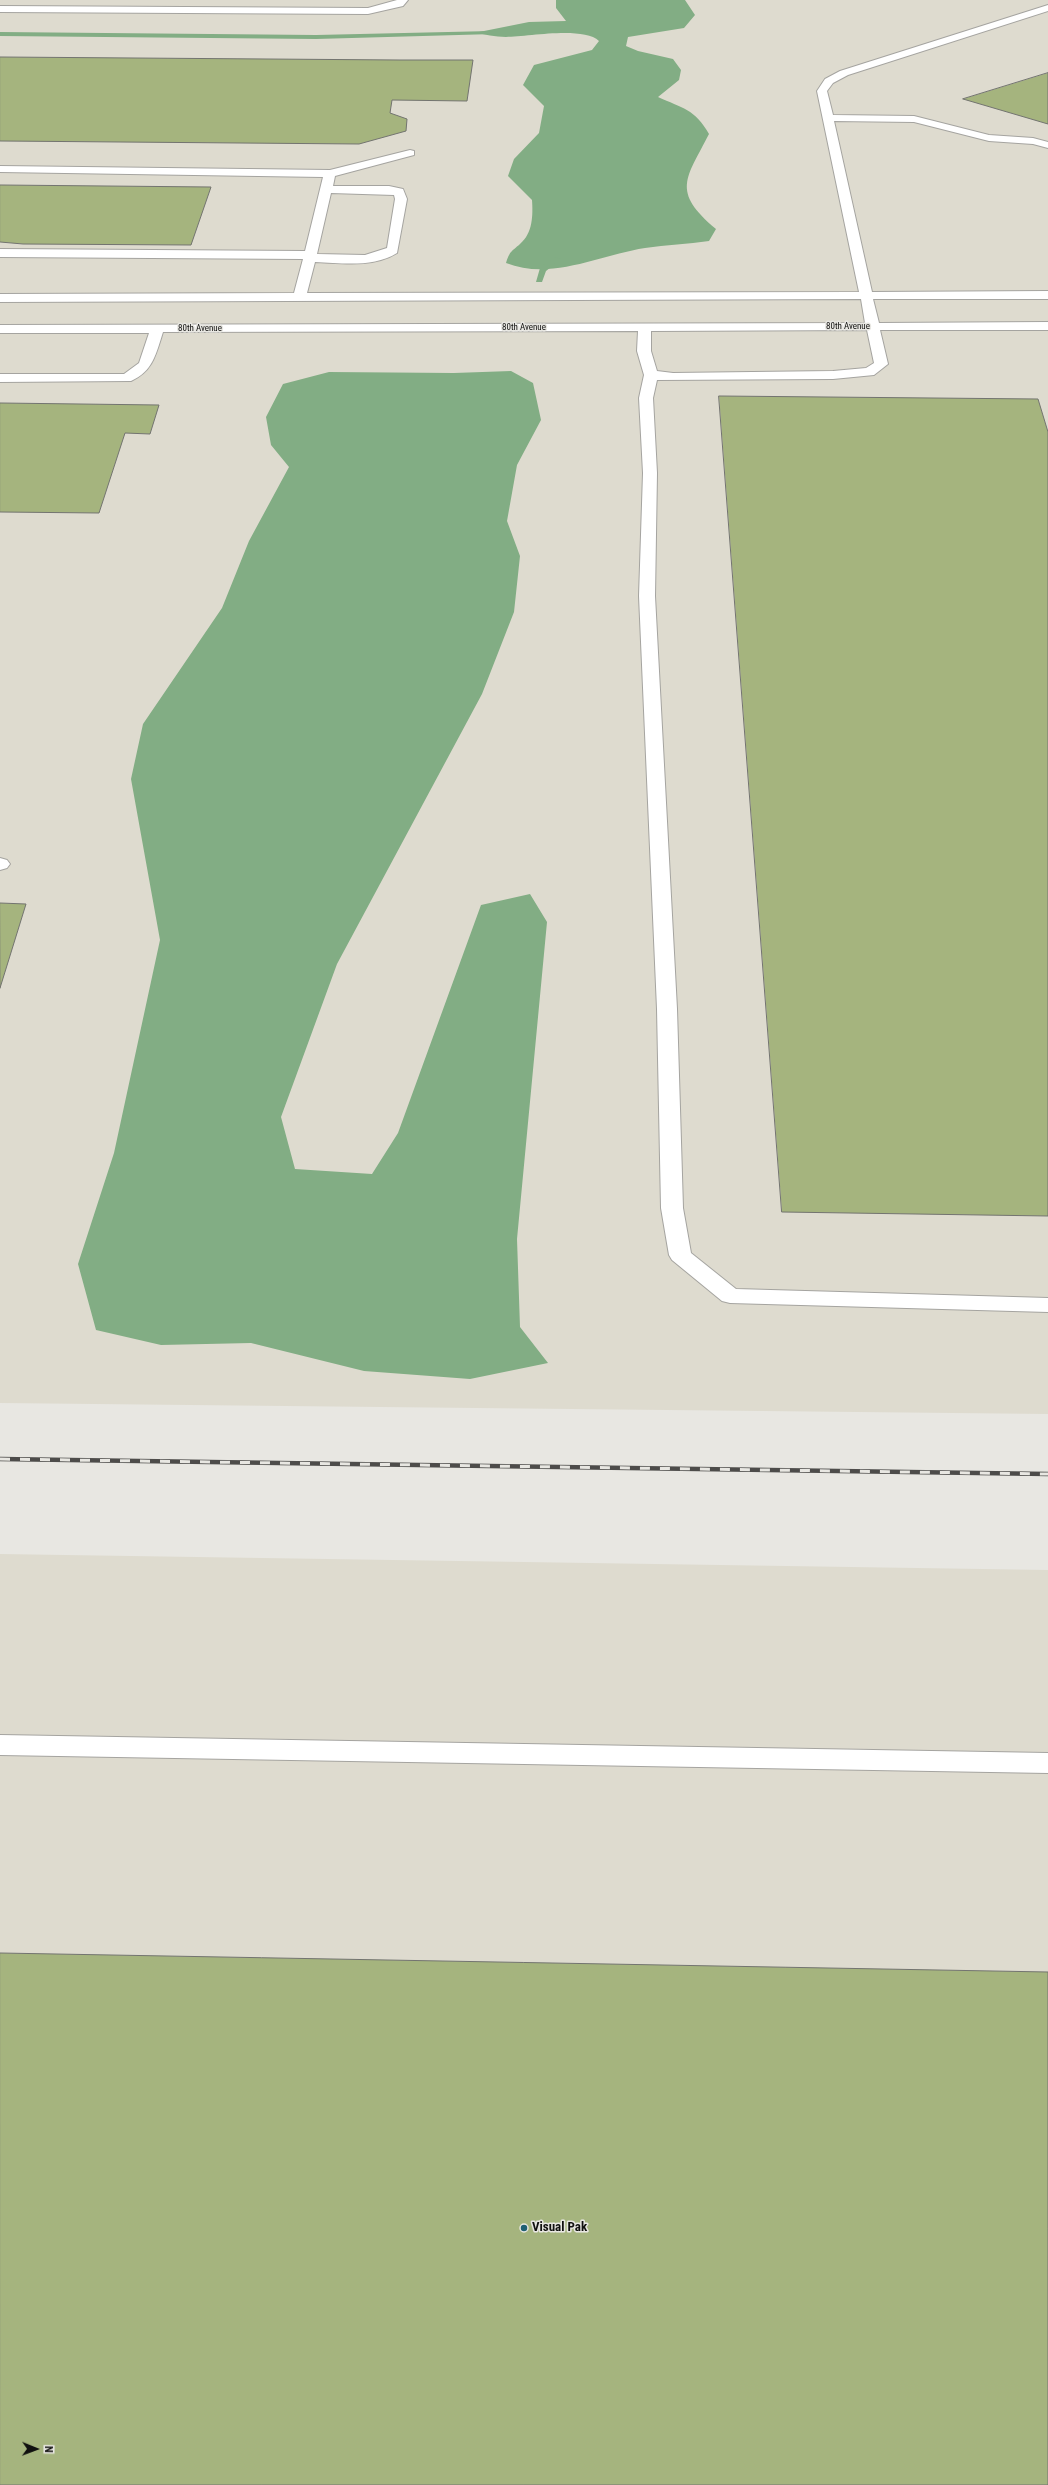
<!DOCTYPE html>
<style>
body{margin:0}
#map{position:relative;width:1048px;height:2485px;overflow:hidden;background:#e8e7e2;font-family:"Roboto Condensed",sans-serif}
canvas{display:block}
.north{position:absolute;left:16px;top:2429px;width:40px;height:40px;-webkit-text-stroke:3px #e8e7e2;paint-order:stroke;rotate:91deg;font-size:11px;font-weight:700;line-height:16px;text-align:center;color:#10100f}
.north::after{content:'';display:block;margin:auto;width:14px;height:18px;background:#10100f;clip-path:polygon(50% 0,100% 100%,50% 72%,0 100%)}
</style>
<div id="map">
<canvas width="1048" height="2485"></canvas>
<div class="north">N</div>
</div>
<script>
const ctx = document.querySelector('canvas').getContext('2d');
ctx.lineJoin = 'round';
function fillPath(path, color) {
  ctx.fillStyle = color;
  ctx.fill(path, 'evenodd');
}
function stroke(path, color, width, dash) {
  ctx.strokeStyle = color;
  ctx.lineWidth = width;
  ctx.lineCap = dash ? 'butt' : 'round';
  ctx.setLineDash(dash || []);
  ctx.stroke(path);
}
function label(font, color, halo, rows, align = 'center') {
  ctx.font = font + ' "Roboto Condensed",sans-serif';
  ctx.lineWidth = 3;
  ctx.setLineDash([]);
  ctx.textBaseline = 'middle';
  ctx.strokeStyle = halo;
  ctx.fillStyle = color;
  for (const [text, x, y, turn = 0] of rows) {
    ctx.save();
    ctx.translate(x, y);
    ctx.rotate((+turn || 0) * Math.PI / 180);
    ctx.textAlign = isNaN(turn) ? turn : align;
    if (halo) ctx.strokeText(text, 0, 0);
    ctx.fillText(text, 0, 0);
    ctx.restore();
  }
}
fillPath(new Path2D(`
 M0,0H1048V1414L0,1403Z
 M0,1554L1048,1570V2485H0Z`), '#dedbcf');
fillPath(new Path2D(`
 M556,0H685L695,15L684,28L628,37L626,46L638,51L673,59L681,70L679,80L658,97C682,108 695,109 709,134C686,179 671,191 716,229L709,241C688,244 666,245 645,248C600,255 551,281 506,263C510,251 511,252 520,244C533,233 533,215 532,200L508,176L514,159L539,133L544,106L523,85L534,65L592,50L599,41C583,26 527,37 506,37C495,37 485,34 474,33L529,22L566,21L556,8Z
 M511,371L533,383L541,420L517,465L507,521L520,556L514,612L482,694L337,964L281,1117L295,1169L372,1174L398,1133L481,905L530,894L547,922L517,1239L520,1327L548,1363L470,1379L364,1371L251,1343L161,1345L96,1330L78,1264L114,1153L160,940L131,779L143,724L222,608L249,541L289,467L271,445L266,417L283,384L329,372L454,373Z`), '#82ad84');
fillPath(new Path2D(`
 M492,31L494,34L316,39L0,36V32L316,35Z
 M554,257L561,259L546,271L542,282H536L540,268Z`), '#82ad84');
const building = new Path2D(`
 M0,57L399,60H473L467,101L392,100L390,113L407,119L406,131L359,144L0,141Z
 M1048,73V124L963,99Z
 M0,185L211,187L191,245L23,244L0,242Z
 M719,396L1038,399L1048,432V1216L782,1212Z
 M0,403L159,405L150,434L125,433L99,513L0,512Z
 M0,903L26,904L0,988Z
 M0,1953L1048,1972V2485H0Z`);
fillPath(building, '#a5b47e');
stroke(building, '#737470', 1);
const minor = new Path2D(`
 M397,0H408L403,6L368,14L0,12V6L368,8Z
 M1048,5V11L848,75L833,83L827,91L833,115L914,116L989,135L1033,138L1048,142V148L1033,144L989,141L914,122L834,121L872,292L1048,291V299H873L879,323L1048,322V330H880L888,364L874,375L833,379L657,380L653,398L657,473L655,596L677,1009L683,1208L691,1253L736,1289L1048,1298V1312L730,1303L722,1301L672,1260L669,1255L661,1208L657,1009L639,596L643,473L639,398L644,375L637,351L638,331L163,332C156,354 153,371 131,381L0,382V374H124L139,363L149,333H0V325L865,323L861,299L0,302V294L294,293L303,259L0,257V249L305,251L323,177L0,172V166L330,170L410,150L414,151V155L335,176L333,186H389L403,189L407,199L397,253C373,268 342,263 315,262L307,293L859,292L817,91L825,79L840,71ZM331,193L394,195L395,199L387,248L365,255L317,254ZM867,330L874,363L866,368L833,371L673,373L657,371L651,351V331Z
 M0,858L7,860L10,864L7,868L0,870Z
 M0,1735L1048,1753V1773L0,1755Z`);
stroke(minor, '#a5a4a0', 2);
fillPath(minor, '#fff');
const rail = new Path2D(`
 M0,1459L1048,1474`);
stroke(rail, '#4d4c4a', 4.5);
stroke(rail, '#e8e7e2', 3, [10]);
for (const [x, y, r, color] of [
 [524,2228,4,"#1e5f73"]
]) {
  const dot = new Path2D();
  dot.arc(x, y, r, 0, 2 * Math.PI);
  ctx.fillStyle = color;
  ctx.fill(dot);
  stroke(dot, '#e8e7e2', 1.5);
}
label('9px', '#10100f', '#e8e7e2', [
 ["80th Avenue",848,327],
 ["80th Avenue",524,328],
 ["80th Avenue",200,329]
]);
label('bold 13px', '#10100f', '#e8e7e2', [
 ["Visual Pak",532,2228]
], 'left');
</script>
